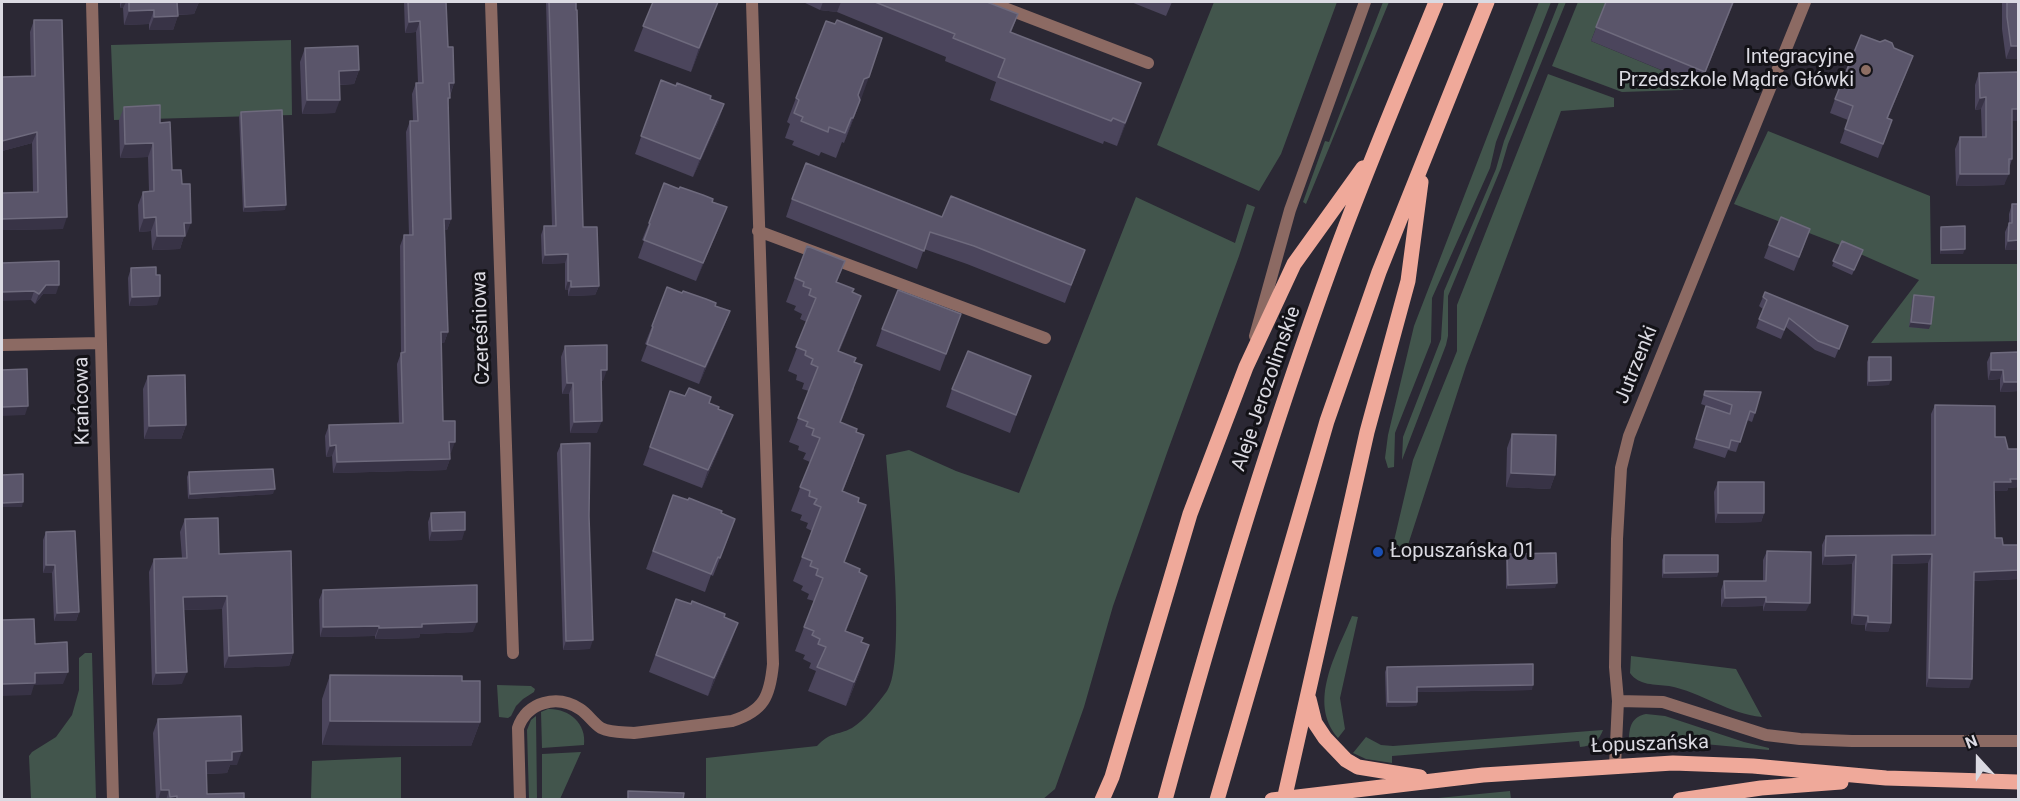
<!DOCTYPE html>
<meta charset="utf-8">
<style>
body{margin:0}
#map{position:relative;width:2020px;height:801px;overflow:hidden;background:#2b2834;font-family:Roboto,sans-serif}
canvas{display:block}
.frame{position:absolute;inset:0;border:3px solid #dbdae2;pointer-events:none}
.north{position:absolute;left:1948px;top:729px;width:60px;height:60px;-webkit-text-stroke:4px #131217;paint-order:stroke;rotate:339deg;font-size:16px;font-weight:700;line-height:24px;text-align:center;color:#dbdae2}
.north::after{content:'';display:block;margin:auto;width:21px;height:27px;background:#dbdae2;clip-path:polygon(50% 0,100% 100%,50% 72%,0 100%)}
</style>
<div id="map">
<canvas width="2020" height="801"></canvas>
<div class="frame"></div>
<div class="north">N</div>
</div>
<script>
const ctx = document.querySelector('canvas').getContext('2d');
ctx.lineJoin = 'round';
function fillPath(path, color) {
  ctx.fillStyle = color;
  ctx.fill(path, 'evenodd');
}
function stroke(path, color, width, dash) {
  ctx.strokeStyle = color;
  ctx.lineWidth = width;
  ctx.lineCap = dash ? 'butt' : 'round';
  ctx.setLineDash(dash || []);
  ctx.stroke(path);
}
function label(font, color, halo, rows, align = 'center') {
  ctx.font = font + ' Roboto,sans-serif';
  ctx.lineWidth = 6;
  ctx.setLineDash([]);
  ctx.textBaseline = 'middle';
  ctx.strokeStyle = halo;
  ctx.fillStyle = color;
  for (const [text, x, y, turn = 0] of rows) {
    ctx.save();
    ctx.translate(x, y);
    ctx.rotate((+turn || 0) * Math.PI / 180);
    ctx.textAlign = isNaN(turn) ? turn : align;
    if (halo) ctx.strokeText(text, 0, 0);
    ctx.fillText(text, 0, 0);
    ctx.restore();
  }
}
fillPath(new Path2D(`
 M1214,2H1337L1281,154L1259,191L1157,145Z
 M1383,2H1389L1306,204L1303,202L1325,141L1329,142Z
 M1539,2H1551L1496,142L1490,168L1432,298L1431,342L1395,433L1394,467L1388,468L1385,458L1388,435L1414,326Z
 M1559,2H1566L1508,144L1501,168L1448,296V336L1446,345L1402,460L1403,437L1441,339L1444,291L1496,169L1504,141Z
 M1578,2H1606L1591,41L1685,80L1683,90L1622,92L1552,66Z
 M291,40L292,115L114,120L111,45Z
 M1548,74L1614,98V107L1561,111L1466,366L1407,548L1393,545L1413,460L1457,351V305Z
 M1768,131L1930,196L1931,264H2018V341L1871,343L1919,280L1840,245L1734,204Z
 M1136,197L1235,243L1247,204L1255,207L1239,256L1168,450L1113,606L1084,707L1055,789L1042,800L706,799V758L817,746C831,731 837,736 852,728C865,720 878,703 887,691C907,664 889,496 886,455L909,450L956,471L1019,493Z
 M1352,616L1358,617L1340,698L1345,729L1338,738C1307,702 1337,653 1352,616Z
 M85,653H92L96,799H31L29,756L32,752L56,737L72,715L79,690V658Z
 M1631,656L1736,669L1762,717C1729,714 1701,692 1669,686C1655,684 1639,686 1630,673Z
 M497,685L531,686L535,689L534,692L523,699L516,706L511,716L508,718L499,717Z
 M548,709C568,708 587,723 584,745L542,748L541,712Z
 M1646,714L1665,716L1744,742L1769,748V750L1629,737C1630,724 1633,717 1646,714Z
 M536,716L537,799H529L527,730L531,720Z
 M1603,730C1599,741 1592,746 1580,747L1579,741L1392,756V763L1366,759L1353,753L1366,737L1381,745L1393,746Z
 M581,752L560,799H542V754Z
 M401,757V799H311L312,761Z
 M1510,791L1511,799H1417H1428Z`), '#42554c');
stroke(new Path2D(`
 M92,2L113,800
 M491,2L513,653
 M989,2L1148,63
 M758,231L1045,338
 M1255,336L1290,210L1365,2
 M2,345L101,343
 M1618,701L1663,702L1766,735L1800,739L1852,741H2018
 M1615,766L1618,701L1615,667L1617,539L1621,468L1629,436L1805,2
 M520,800L518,728C527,702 557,694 580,709C588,714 593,723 601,728C611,733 624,732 634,733L732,721C764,711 770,696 773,664L752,2`), '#8c6a63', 12);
stroke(new Path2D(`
 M1309,699L1315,723L1325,738L1346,760L1358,767L1420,777
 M1102,800L1112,777L1190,514L1246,367L1294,264L1363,168
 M1165,800C1214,619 1268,439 1332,263C1364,175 1401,88 1436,2
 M1217,800L1327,421L1379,272L1487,2
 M1272,800L1483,775L1673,763L1753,766L1886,778L2018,782
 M1284,800L1367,432L1408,281L1421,182
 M1680,800L1761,788L1841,782`), '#efa99a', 15);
fillPath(new Path2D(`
 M120,2H199L194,14L178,15L173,30H149V24L124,25L123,8H120Z
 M404,2H446L448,47L454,83L448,103L451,219L447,230H445L448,332L444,343H441L443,421L451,453H449L450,459L446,470L333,473L332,456L326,457L325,436L329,425L399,423L397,364L401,353L400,246L404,235H409L406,132L410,121H413L412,94L416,83H418L416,32L405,33Z
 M546,2H576L583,227L599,286L595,295L568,296V290H565V263L542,264L541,235L544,226H552Z
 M653,2H718L691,72L634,51Z
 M803,2H987L1018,14L1011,33L1141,83L1117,146L1104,141L1103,144L990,100L996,82L945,61L946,57L837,12L820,10Z
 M1131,2H1172L1166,16Z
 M1606,2H1734L1700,86L1591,41Z
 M2002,2H2019V59H2006L2002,29Z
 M34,20L63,229L2,230V193L33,192L32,143L2,151V78L31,76L30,32Z
 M305,48L359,70L354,84L339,85L335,113L302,114L300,62Z
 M1908,69L1888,118L1887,134L1878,158L1840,143L1848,120L1830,113L1835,99Z
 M1979,73L2019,85V121H2012V159L2004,185L1956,186L1955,149L1960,137H1982L1981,109L1975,110V85Z
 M661,80L724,104L718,122L693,177L635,154Z
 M796,98L860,102L844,143L842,142L836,158L821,152L819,156L792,145L794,141L785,138L790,124L787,122Z
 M124,107L160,123L172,170L182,184L186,236H184L180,249L152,250L151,231L139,232L138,205L143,192L149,191L148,157L120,158L119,120Z
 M241,112L285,210L243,212L239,116Z
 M792,199L942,217L1085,250L1065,303L967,264L924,249L917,269L786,217Z
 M712,202L720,225L696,281L638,258L644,241L642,240L649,223Z
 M2012,204L2019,250H2005V232L2009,223V214Z
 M1941,227L1963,254H1940V231Z
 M1842,241L1863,250L1852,275L1832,266Z
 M1805,243L1794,271L1764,258L1769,245Z
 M845,261L837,282L853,292L852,320L839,352L854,362V389L841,422L856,432L855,460L843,491L858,502L866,505L844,562L859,572L858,600L846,631L861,642V669L846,706L808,691L816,671L809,668L811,663L803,659L805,655L795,651L814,601L807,599L809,594L801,590L803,586L793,581L812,531L806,528L808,523L800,520L802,515L791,511L810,462L803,459L806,453L798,450L799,446L789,442L809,391L802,389L804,383L796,380L797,375L788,371L807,322L800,319L802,314L794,310L796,306L786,302L795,278Z
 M2,263L56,294H43L35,304L31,300Z
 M131,268L156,275L157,305L129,306L128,278Z
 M1914,295L1929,329L1909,327L1912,300Z
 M1763,297L1848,326L1835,358L1815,350L1786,327L1781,339L1756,328L1763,309L1759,306Z
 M715,306L730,311L723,329L699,384L641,361L647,345L645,344L652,326Z
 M961,314L940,371L876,346L882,329Z
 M565,346L603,381H601L597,433H570L569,394H562L561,357Z
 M2019,352V391L2000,392V379L1988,380L1987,362L1991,353Z
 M1869,357L1889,385L1867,386V362Z
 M148,376L186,425L181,439H144L143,389Z
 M1031,376L1010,433L946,407L952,389Z
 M670,391L685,396L709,403L718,409L726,433L702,488L643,465Z
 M1705,391L1755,413L1752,422L1747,420L1736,452L1728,450L1725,458L1693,448L1706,406L1712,408L1701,404Z
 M1935,405L1995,437L2008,449H2019V487L2008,488L2007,491H1994L1995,538L2003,545H2019V579L1974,581L1969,688L1926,687L1928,563L1892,564L1891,623L1888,632L1865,631V625L1851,624L1852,564L1822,565V545L1826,536L1931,535V414Z
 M1512,434L1555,475L1550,489L1506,487L1507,448Z
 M561,444L589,516L590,649L563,650L557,453Z
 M189,472L273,494L188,499L187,477Z
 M1718,482L1764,513L1761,522L1715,523L1714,492Z
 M673,495L721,513L729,536L713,576L711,575L705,592L646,569Z
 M431,513L462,540L429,541L428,522Z
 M185,519L219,554L293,653L289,666L224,668L222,609L184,610L182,684L152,685L149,572L154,559L182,558L180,532Z
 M46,532L79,612L76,621H54L52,573H43V540Z
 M1767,551L1806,611H1763V606L1721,607V590L1724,581H1763V560Z
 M1507,554L1555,588L1506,589V559Z
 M1664,555L1718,572L1717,577L1662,578V560Z
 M323,590L473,632L420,634L419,638L375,639V636L320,637L319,600Z
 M676,599L724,617L732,640L708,696L649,672Z
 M1387,667L1532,690L1417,692V702L1416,706L1386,707L1385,672Z
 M330,675L462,681L480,722L471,746L322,745V699Z
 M158,719L237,765H230L227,773L206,774L207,794L244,800H156L153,733Z`), '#4b455c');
fillPath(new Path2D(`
 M122,2H126L123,8H120Z
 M177,2H199L194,14L172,15Z
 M718,2L710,24L691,72L699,48Z
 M823,2H841L837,12L820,10Z
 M154,10L149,24L124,25L129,11Z
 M178,16L173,30H149L154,17Z
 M420,21L416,32L405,33L409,22Z
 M2011,46H2019V59H2006Z
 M359,70L354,84L334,85L339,71Z
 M869,77L860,102L844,143L853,118L855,104L864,79Z
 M449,83H454L450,94Z
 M1141,83L1133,106L1117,146L1125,123Z
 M1986,97L1981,109L1975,110L1980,98Z
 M307,100H340L335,113L302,114Z
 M724,104L718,122L693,177L700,159Z
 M2012,109H2019V121H2007Z
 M37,132L32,143L2,151V141Z
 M153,143L148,157L120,158L125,144Z
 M1960,174H2009L2004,185L1956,186Z
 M286,205L285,210L243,212L245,207Z
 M727,207L720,225L696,281L703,263Z
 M67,217L63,229L2,230V219Z
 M156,217L151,231L139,232L144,218Z
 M444,219H451L447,230H440Z
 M184,223H191L186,236H184L180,249L152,250L157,236Z
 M2019,240V250H2005L2008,241Z
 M1965,249L1963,254H1940L1941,250Z
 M568,254L565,263L542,264L545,255Z
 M568,281H571L568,290H565Z
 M46,285H59L56,294H43L35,304L39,294Z
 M599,286L595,295L568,296L571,287Z
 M34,291L31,300L2,301V292Z
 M160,296L157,305L129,306L132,297Z
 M861,296L852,320L829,375L838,351Z
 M730,311L723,329L699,384L705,367Z
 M1911,322L1931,324L1929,329L1909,327Z
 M441,332H448L444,343H436Z
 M601,370H607L603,381H597Z
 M1991,370H2003L2000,379L1988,380Z
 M1891,380L1889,385L1867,386L1869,381Z
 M2004,382H2019V391L2000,392Z
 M567,383H573L569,394H562Z
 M28,406L25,415L2,416V407Z
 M733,415L726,433L702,488L708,470Z
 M602,421L597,433H570L574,422Z
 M186,425L181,439H144L149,426Z
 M449,442H455L451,453H445Z
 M336,445L332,456L326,457L330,446Z
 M450,459L446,470L333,473L337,462Z
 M1511,473L1555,475L1550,489L1506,487Z
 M2010,479H2019V487L2008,488L2007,491H1991L1994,482Z
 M275,489L273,494L188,499L190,494Z
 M23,502L22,507H2V503Z
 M1718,513H1764L1761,522L1715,523Z
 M465,530L462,540L429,541L432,531Z
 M1932,554L1928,563L1889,564L1892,555Z
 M1856,555L1852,564L1822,565L1825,556Z
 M46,565H55L52,573H43Z
 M2019,570V579L1971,581L1974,572Z
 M1718,572L1717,577L1662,578L1664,573Z
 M867,576L858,600L837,655L845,631Z
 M1557,583L1555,588L1506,589L1508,585Z
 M227,596L222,609L179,610L183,597Z
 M1766,597L1763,606L1721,607L1725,598Z
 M1766,602L1810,603L1806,611H1763Z
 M79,612L76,621H54L57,613Z
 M1854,615L1868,616L1865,625L1851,624Z
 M477,622L473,632L420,634L419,638L375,639L379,628L422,624Z
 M1868,622L1891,623L1888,632L1865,631Z
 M738,623L732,640L708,696L714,678Z
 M379,626L375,636L320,637L323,627Z
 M593,640L590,649L563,650L566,641Z
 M869,645L861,669L846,706L854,682Z
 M293,653L289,666L224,668L229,656Z
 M68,672L63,684L34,685L31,695L2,696V684L35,673Z
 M187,672L182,684L152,685L156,673Z
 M1929,678L1972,679L1969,688L1926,687Z
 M1533,685L1532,690L1415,692L1417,687Z
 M1388,702H1417L1416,706L1386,707Z
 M330,721L480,722L471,746L322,745Z
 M242,751L237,765H230L227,773L201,774L206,761L232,752Z
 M161,790H169L166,800H158Z
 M177,796L176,800H169L170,797Z`), '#383346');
const building = new Path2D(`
 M129,2H177L178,16L154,17V10L129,11Z
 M408,2H446L448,47H453L454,83H449L450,98H448L451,219H444L448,332H441L443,421H455V442H449L450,459L337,462L336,445L330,446L329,425L403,423L401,353L405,352L404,235H413L410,121H418L416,83H423L420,21L409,22Z
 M549,2H576V10H577L583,227H597L599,286L571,287V281H568V254L545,255L544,226H556Z
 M653,2H718L699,48L643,26Z
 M875,2H987L1018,14L1010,32L1141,83L1125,123L1113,118L1111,121L998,77L1005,59L953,38L955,34Z
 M1606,2H1733L1705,72L1596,27Z
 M2007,2H2019V46H2011L2007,17Z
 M34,20H62L67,217L2,219V193L38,192L37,132L2,141V77L35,76Z
 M837,20L882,38L869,77L864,79L858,95L860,100L853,118H851L845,133L829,127L828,132L801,121L803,117L794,113L799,100L796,98L826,21L835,24Z
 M1861,35L1880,42L1885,40L1892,43L1894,48L1913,56L1887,118L1892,120L1883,144L1845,129L1853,106L1835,99Z
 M358,46L359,70L339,71L340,100H307L305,48Z
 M2018,72L2019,109H2012V159H2009V174H1960V137H1986V97L1980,98L1979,73Z
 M661,80L676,86L677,83L711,96L710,99L724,104L700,159L641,136Z
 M160,105V123L170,122L172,170H181L182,184H190L191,223H184L185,236H157L156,217L144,218L143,192L154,191L153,143L125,144L124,107Z
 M282,110L286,205L245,207L241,112Z
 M806,163L942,217L951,196L1085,250L1071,285L974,246L930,232L924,251L792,199Z
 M664,183L679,189L680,187L703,195L713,199L712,202L727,207L703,263L644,240L650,224L649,223Z
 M2012,204H2019V240L2008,241L2009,223H2012Z
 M1781,217L1810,229L1799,257L1769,245Z
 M1965,226V249L1941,250V227Z
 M1842,241L1863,250L1854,270L1833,261Z
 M807,246L845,261L836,282L854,289L852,292L861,296L838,351L856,358L854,362L862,365L840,422L857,429L856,432L864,435L842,491L859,498L858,502L866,505L844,562L860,569L859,572L867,576L845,631L863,638L861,642L869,645L854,682L817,667L826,647L818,644L820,639L812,635L814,631L804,627L823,578L816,575L818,569L810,566L812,561L802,557L821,507L814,504L817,499L809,496L810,491L800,487L820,438L812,435L814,429L806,426L808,422L798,418L818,367L811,364L813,359L805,355L806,351L796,347L816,298L809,295L811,289L803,286L804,282L795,278Z
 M59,261V285H46L39,294L34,291L2,292V263Z
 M156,267V275H160V296L132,297L131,268Z
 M667,287L682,293L683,291L706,299L716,303L715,306L730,311L705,367L647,344L653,327L652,326Z
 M898,290L961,314L946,354L882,329Z
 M1765,292L1848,326L1839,349L1818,341L1789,318L1784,330L1759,319L1767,300L1763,297Z
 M1914,295L1934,297L1931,324L1911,322Z
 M607,345V370H601L602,421L574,422L573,383H567L565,346Z
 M968,351L1031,376L1016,415L952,389Z
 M2019,352V382H2004L2003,370H1991V353Z
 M1869,357H1891V380L1869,381Z
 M27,369L28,406L2,407V370Z
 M185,375L186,425L149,426L148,376Z
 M689,388L711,397L709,403L719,407L718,409L733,415L708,470L650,447L670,391L685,396Z
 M1705,391L1761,392L1755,413L1750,411L1740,442L1731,440L1729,448L1696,439L1706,406L1730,414L1732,405L1704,395Z
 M1935,405L1995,406V437H2005L2008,449H2019V479H2010L2011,482H1994L1995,538H2002L2003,545H2019V570L1974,572L1972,679L1929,678L1932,554L1892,555L1891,623L1868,622V616L1854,615L1856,555L1825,556L1826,536L1935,535Z
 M1512,434L1556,435L1555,475L1511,473Z
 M590,443L589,516L593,640L566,641L561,444Z
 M273,469L275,489L190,494L189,472Z
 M23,474V502L2,503V475Z
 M1718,482H1764V513H1718Z
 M673,495L688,500L689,498L704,504L722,511L721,513L735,519L720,558L718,557L711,574L653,551Z
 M465,512V530L432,531L431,513Z
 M218,518L219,554L291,551L293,653L229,656L227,596L183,597L187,672L156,673L154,559L187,558L185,519Z
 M75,531L79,612L57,613L55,565H46V532Z
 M1767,551L1811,552L1810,603L1766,602V597L1725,598L1724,581H1766Z
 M1556,553L1557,583L1508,585L1507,554Z
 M1664,555H1718V572L1664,573Z
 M477,585V622L422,624V627L379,628V626L323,627V590Z
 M676,599L691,604L692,601L725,614L724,617L738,623L714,678L656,655Z
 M34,619L35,644L67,642L68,672L35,673V683L2,684V620Z
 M1533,664V685L1417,687V702H1388L1387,667Z
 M330,675L462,676V681H480V722L330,721Z
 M241,716L242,751L232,752V760L206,761L207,794L244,793V800H177V796L170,797L169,790H161L158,719Z
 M628,791L684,793L683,800H628Z`);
fillPath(building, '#5a556a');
stroke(building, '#6e6a7d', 1.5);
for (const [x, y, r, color] of [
 [1866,70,6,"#8d6e63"],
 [1378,552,6,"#1a4fb4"]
]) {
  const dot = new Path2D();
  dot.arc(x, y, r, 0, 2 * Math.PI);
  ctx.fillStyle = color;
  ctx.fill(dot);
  stroke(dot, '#131217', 2);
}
label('20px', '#dbdae2', '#131217', [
 ["Integracyjne",1854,58],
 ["Przedszkole Mądre Główki",1854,81],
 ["Łopuszańska 01",1390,552,"left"]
], 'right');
label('20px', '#dbdae2', '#131217', [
 ["Czereśniowa",482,328,-92],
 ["Jutrzenki",1637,365,-68],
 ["Aleje Jerozolimskie",1267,389,-71],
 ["Krańcowa",83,401,-91],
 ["Łopuszańska",1650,745,-2]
]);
</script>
